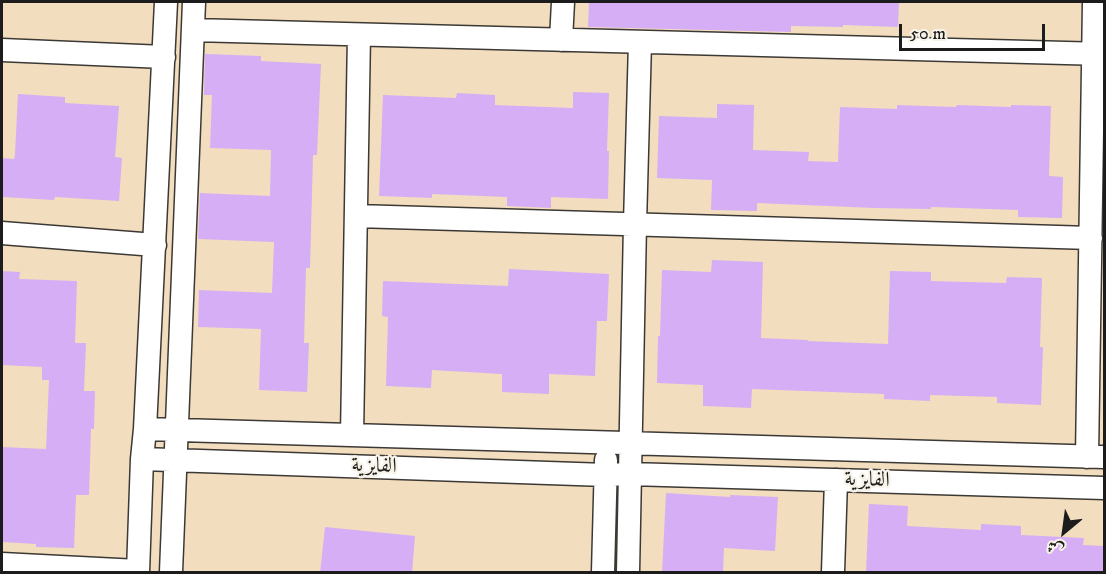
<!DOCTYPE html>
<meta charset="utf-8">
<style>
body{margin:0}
#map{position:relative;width:1106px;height:574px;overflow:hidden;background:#f3ddbf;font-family:"IM FELL DW Pica",Amiri,serif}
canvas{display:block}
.frame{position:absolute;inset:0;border:3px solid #1c1c1c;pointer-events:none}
.north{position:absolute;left:1034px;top:502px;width:60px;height:60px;-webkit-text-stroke:4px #f7f3e8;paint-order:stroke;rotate:209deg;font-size:16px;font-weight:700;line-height:24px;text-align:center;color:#1c1c1c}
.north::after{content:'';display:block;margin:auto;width:21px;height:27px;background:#1c1c1c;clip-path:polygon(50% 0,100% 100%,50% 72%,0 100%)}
.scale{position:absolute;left:899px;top:24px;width:146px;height:27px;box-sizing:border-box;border:3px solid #1c1c1c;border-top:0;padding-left:8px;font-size:18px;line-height:21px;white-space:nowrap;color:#1c1c1c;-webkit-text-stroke:4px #f7f3e8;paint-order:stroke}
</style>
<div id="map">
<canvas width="1106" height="574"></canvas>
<div class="frame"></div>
<div class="north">ش</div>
<div class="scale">50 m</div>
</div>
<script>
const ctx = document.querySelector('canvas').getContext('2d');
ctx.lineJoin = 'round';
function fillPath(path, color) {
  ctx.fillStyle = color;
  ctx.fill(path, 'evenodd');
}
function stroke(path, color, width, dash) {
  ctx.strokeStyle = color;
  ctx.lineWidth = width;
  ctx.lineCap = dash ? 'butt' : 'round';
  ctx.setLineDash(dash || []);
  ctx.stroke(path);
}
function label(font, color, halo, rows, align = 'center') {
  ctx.font = font + ' "IM FELL DW Pica",Amiri,serif';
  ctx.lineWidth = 4.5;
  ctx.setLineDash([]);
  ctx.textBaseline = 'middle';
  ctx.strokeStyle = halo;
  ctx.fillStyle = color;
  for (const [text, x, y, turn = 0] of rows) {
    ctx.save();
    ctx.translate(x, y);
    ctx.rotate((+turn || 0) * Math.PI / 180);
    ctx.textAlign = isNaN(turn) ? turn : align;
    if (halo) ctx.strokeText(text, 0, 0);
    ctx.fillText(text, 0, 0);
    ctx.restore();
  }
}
fillPath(new Path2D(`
 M589,2H899L898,27L843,25V27L791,26V32L588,27Z
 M205,54L261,56V61L321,64L317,155H313L310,268H306L304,343H309L307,392L259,390L261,329L198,327L199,290L272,293L274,242L198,239L200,193L270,196L271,150L210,148L212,95H204Z
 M573,92L609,93L607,151H609L608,199L551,197V208L507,206V197L432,194V198L379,196L383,95L456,98L457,93L495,95V105L573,108Z
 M18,94L65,97V103L119,106L115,157L122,158L119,201L55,197L54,200L2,197V158L14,159L15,154Z
 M717,104L754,105L753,150L809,152L808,161L838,162L840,107L897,109V105L956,107L957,105L1011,107V105L1051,106L1049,176L1063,177L1062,218L1018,217V210L931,207V209L874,208L757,203V211L711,210L712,180L657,178L659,116L717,118Z
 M712,260L763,262L761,338L808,340V341L888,344L890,271L931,272V281L1006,283L1007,277L1042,278L1040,347H1043L1041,405L997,403V397L930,395V401L884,399V394L752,389L751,408L703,406V385L657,383L658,336H660L662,270L711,272Z
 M509,269L609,274L607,321H597L595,376L549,374V394L502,392V374L432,370L431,388L386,386L388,317L382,316L383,281L508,286Z
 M2,271L20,272L19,279L77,281L75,343H86L84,391H95L94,429H91L89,495H76L74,548L36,547V544L2,542V447L46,449L49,380H42V367L2,365Z
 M666,493L730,497V495L778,497L775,551L724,548L723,573H662Z
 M869,504L908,506L907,526L981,530V524L1021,526V535L1084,538L1083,545L1104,546V573L866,572Z
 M325,527L415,536L412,573H320Z`), '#d6aef5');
const street = new Path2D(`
 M193,30L1104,54
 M561,40L563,2
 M2,50L164,57
 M356,216L1091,238
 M2,233L155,245
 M145,429L1104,457
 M352,435L359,35
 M1087,457L1094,2
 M142,459L606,475L630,474L1104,488
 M2,564L138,571
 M138,572L142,459L145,429L166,2
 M171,572L194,2
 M603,572L606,460
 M628,572L635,224L640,42
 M833,572L836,480`);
stroke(street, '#3c3934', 25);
stroke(street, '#fff', 22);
label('21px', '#1c1c1c', '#f7f3e8', [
 ["الفايزية",374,467,2],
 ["الفايزية",867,481,2]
]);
</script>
